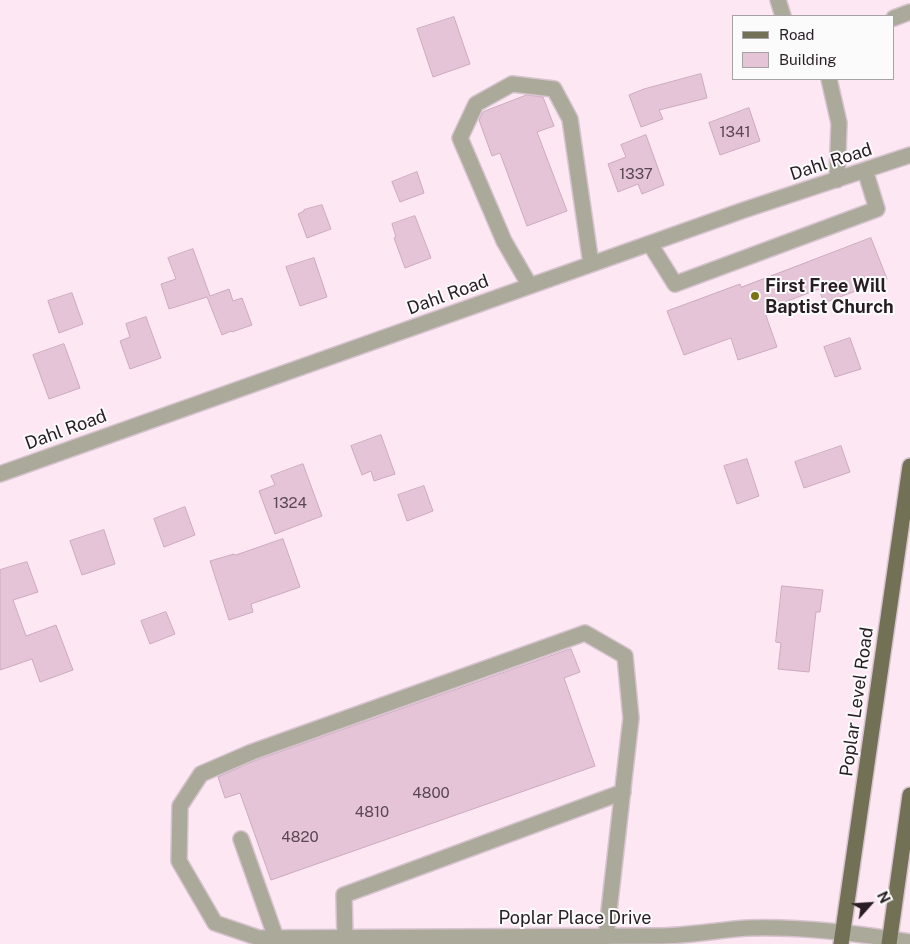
<!DOCTYPE html>
<style>
body{margin:0}
#map{position:relative;width:910px;height:944px;overflow:hidden;background:#fce7f3;font-family:"Public Sans",sans-serif}
canvas{display:block}
.legend{position:absolute;left:732px;top:15px;width:162px;height:65px;box-sizing:border-box;background:#fbfbfb;border:1px solid #a7a2a5;margin:0;padding:6px 9px;list-style:none;font-size:15px;color:#291d24}
.legend li{display:flex;align-items:center;gap:10px;height:25px}
.legend b{width:25px;border:1px solid #a7a2a5}
.north{position:absolute;left:845px;top:879px;width:50px;height:50px;-webkit-text-stroke:4px #fbfbfb;paint-order:stroke;rotate:64deg;font-size:14px;font-weight:700;line-height:20px;text-align:center;color:#291d24}
.north::after{content:'';display:block;margin:auto;width:18px;height:22px;background:#291d24;clip-path:polygon(50% 0,100% 100%,50% 72%,0 100%)}
</style>
<div id="map">
<canvas width="910" height="944"></canvas>
<ul class="legend">
<li><b style="height:6px;background:#727055"></b>Road</li>
<li><b style="height:14px;background:#e6c4d8"></b>Building</li>
</ul>
<div class="north">N</div>
</div>
<script>
const ctx = document.querySelector('canvas').getContext('2d');
ctx.lineJoin = 'round';
function fillPath(path, color) {
  ctx.fillStyle = color;
  ctx.fill(path, 'evenodd');
}
function stroke(path, color, width, dash) {
  ctx.strokeStyle = color;
  ctx.lineWidth = width;
  ctx.lineCap = dash ? 'butt' : 'round';
  ctx.setLineDash(dash || []);
  ctx.stroke(path);
}
function label(font, color, halo, rows, align = 'center') {
  ctx.font = font + ' "Public Sans",sans-serif';
  ctx.lineWidth = 4;
  ctx.setLineDash([]);
  ctx.textBaseline = 'middle';
  ctx.strokeStyle = halo;
  ctx.fillStyle = color;
  for (const [text, x, y, turn = 0] of rows) {
    ctx.save();
    ctx.translate(x, y);
    ctx.rotate((+turn || 0) * Math.PI / 180);
    ctx.textAlign = isNaN(turn) ? turn : align;
    if (halo) ctx.strokeText(text, 0, 0);
    ctx.fillText(text, 0, 0);
    ctx.restore();
  }
}
const building = new Path2D(`
 M454,17L470,64L433,77L417,29Z
 M701,74L707,98L659,110L663,119L641,127L629,95L644,89Z
 M527,95L543,97L554,126L537,132L567,211L527,226L500,153L492,156L479,120L483,112Z
 M749,108L760,141L720,155L709,123Z
 M646,135L664,185L642,194L638,184L618,192L608,164L626,157L621,145Z
 M417,172L424,193L400,202L392,182Z
 M322,205L331,229L307,238L298,214L304,211V210Z
 M415,216L431,258L405,268L394,238L396,237L392,224Z
 M871,238L887,279L824,303L819,289L764,310L777,347L738,360L731,338L684,355L667,311L740,284L741,287Z
 M193,249L210,296L229,289L233,301L242,298L252,325L232,332L231,331L222,335L207,297L169,309L161,284L176,279L168,258Z
 M314,258L327,297L300,306L286,267Z
 M72,293L83,324L59,333L48,301Z
 M146,317L161,358L130,369L120,341L130,337L126,324Z
 M850,338L861,369L835,377L824,347Z
 M64,344L80,388L49,399L33,355Z
 M381,435L395,474L374,481L371,471L362,475L351,446Z
 M841,446L850,472L804,488L795,462Z
 M747,459L759,496L737,504L724,466Z
 M303,464L322,516L275,534L259,491L275,485L271,476Z
 M424,486L433,511L407,521L398,495Z
 M185,507L195,535L164,547L154,519Z
 M104,530L115,564L82,575L70,541Z
 M283,539L300,587L251,604L253,612L229,620L210,561L234,554L235,555Z
 M27,562L38,592L13,600L26,636L56,625L73,670L40,682L32,659L0,670V570Z
 M782,586L823,590L820,612H816L809,672L778,669L781,643L776,642Z
 M166,612L175,634L150,644L141,621Z
 M571,649L580,672L564,678L595,766L271,880L240,793L225,798L218,777L254,761Z`);
fillPath(building, '#e6c4d8');
stroke(building, '#ccaabe', 1);
const minor = new Path2D(`
 M778,0L783,16
 M894,18L910,12
 M829,79L839,123L837,180
 M650,244L675,284L877,209L865,170
 M530,286L504,241L460,138L476,104L512,84L554,89L570,119L591,264
 M0,474L744,210L910,155
 M241,839L276,938
 M606,937L631,718L625,656L585,633L252,752L201,774L180,806L179,861L215,923L259,938C392,937 525,937 657,936C688,936 717,930 748,928C802,926 857,933 910,942
 M345,938L344,895L623,792`);
const major = new Path2D(`
 M841,944L910,466
 M889,944L910,795`);
stroke(minor, '#d6c3ce', 18);
stroke(major, '#d6c3ce', 18);
stroke(minor, '#aaa99a', 15);
stroke(major, '#727055', 15);
for (const [x, y, r, color] of [
 [755,296,5,"#7b7213"]
]) {
  const dot = new Path2D();
  dot.arc(x, y, r, 0, 2 * Math.PI);
  ctx.fillStyle = color;
  ctx.fill(dot);
  stroke(dot, '#fbfbfb', 2);
}
label('15px', '#584751', null, [
 ["1341",735,132],
 ["1337",636,174],
 ["1324",290,503],
 ["4800",431,793],
 ["4810",372,812],
 ["4820",300,837]
]);
label('18px', '#291d24', '#fbfbfb', [
 ["Dahl Road",831,162,-18],
 ["Dahl Road",448,295,-20],
 ["Dahl Road",66,430,-20],
 ["Poplar Level Road",857,702,-82],
 ["Poplar Place Drive",575,918]
]);
label('bold 18px', '#291d24', '#fbfbfb', [
 ["First Free Will",765,286],
 ["Baptist Church",765,307]
], 'left');
</script>
